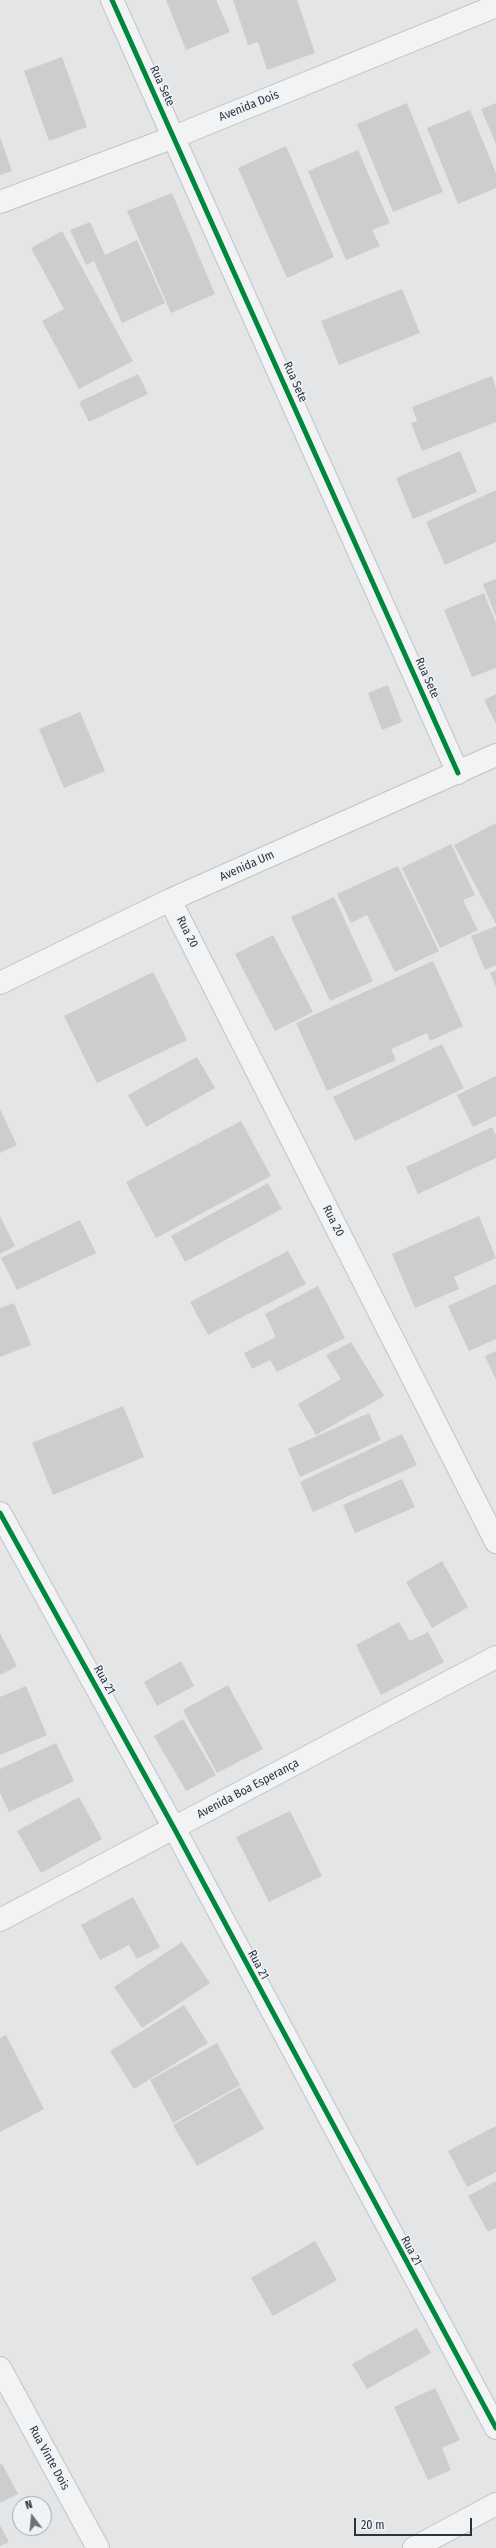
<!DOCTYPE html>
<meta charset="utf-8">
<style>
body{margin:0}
#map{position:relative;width:496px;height:2548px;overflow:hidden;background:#e3e5e7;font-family:"Fira Sans Condensed",sans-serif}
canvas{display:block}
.north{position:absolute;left:12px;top:2496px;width:40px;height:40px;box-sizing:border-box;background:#f0f3f6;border:1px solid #a1a6ad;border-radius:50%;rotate:344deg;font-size:11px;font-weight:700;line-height:16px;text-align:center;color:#2a3340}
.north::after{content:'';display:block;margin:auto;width:14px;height:18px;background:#6b717a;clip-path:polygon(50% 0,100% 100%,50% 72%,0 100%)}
.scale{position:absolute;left:354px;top:2518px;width:118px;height:18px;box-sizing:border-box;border:2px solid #2a3340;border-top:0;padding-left:5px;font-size:12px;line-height:14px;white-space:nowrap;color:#2a3340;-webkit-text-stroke:3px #f0f3f6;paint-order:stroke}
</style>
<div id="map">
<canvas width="496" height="2548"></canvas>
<div class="north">N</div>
<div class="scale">20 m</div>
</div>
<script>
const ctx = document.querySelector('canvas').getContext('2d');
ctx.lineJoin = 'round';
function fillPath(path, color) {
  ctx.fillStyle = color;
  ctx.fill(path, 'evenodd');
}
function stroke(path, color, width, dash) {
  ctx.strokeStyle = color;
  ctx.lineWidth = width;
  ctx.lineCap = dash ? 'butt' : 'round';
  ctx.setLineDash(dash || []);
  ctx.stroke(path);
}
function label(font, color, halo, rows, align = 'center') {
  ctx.font = font + ' "Fira Sans Condensed",sans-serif';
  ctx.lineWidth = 3;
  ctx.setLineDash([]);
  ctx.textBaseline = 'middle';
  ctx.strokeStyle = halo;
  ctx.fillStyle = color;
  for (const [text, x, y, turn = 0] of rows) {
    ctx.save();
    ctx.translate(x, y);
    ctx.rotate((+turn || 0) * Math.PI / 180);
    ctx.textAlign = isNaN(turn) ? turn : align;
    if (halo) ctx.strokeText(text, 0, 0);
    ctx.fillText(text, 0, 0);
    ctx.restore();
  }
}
fillPath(new Path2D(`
 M166,0H216L230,32L186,50Z
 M233,0H297L315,53L267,70L258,42L248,45Z
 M62,57L87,127L49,141L24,71Z
 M407,103L443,192L393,212L357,124Z
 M496,103V144L481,109Z
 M470,110L496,173V188L458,204L427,128Z
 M0,137L12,171L0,175Z
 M286,146L334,257L287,278L238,168Z
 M358,150L390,223L372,230L380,246L346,260L308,171Z
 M172,193L215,294L171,313L127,211Z
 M90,222L105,255L137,240L165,303L122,323L94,261L86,265L70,230Z
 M62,231L133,361L79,389L42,321L64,309L31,248Z
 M402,289L420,333L339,365L321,321Z
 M138,374L148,394L89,422L79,402Z
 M492,376L496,388V422L422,451L411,423L417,421L412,407Z
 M460,451L477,492L413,519L396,478Z
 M496,490V542L445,565L426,522Z
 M496,579V617L483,584Z
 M484,593L496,623V668L472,677L444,610Z
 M388,685L402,722L382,730L368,693Z
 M496,694V724L484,700Z
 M80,712L105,771L64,788L39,729Z
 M496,823V924L454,845Z
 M451,844L475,895L463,900L478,930L440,948L402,868Z
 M398,866L439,951L395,972L367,915L351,923L337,894Z
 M334,897L373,981L330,1001L291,917Z
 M496,926V965L485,970L471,936Z
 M273,935L313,1012L275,1031L235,954Z
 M433,961L463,1026L430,1041L427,1033L391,1049L396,1060L327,1091L296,1023Z
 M496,970V987L490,973Z
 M153,972L187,1040L97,1083L64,1016Z
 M442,1044L464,1088L355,1141L333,1097Z
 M197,1057L215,1088L146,1127L128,1095Z
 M496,1076V1116L473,1127L457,1095Z
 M0,1109L17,1145L0,1153Z
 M241,1121L271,1176L156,1238L126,1182Z
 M492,1127L496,1135V1158L418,1194L406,1167Z
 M268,1183L282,1209L185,1262L171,1236Z
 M0,1216L15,1246L0,1254Z
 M479,1216L496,1258L454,1277L459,1289L415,1308L392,1254Z
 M80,1220L96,1253L17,1290L1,1258Z
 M288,1251L306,1284L208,1335L190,1302Z
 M496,1284V1339L469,1351L448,1306Z
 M318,1286L345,1338L277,1372L270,1360L252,1369L244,1353L276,1337L265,1314Z
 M14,1303L31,1345L0,1357V1308Z
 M351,1342L384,1396L316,1435L298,1404L341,1379L326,1355Z
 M496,1351V1380L485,1356Z
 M123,1406L144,1457L53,1495L32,1443Z
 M369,1413L381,1440L300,1477L288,1449Z
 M402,1434L417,1465L313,1512L300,1482Z
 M402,1479L415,1507L355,1533L343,1505Z
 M442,1561L468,1607L432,1628L406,1582Z
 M399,1622L410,1641L428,1632L444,1662L381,1695L356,1645Z
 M0,1633L17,1666L0,1675Z
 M181,1661L194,1686L157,1706L144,1682Z
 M228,1685L263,1749L217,1773L183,1710Z
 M26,1686L47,1735L0,1755V1697Z
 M183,1719L216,1775L186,1791L154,1736Z
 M56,1743L74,1781L9,1812L0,1793V1769Z
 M79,1797L102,1839L41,1873L17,1831Z
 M290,1811L322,1876L269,1902L236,1837Z
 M133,1897L160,1947L137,1959L129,1945L100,1960L81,1925Z
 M182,1942L210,1983L142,2028L114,1987Z
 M184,2005L208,2043L134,2089L110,2051Z
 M6,2035L44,2109L0,2132V2038Z
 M217,2043L240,2085L173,2123L150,2080Z
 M240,2087L264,2129L197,2166L173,2125Z
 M496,2126V2172L467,2187L448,2151Z
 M496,2181V2228L488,2232L468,2196Z
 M315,2241L337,2280L273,2316L251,2278Z
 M417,2328L431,2353L367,2389L352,2364Z
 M435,2388L460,2440L442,2448L451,2470L428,2480L394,2407Z
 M2,2464L18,2494L0,2503V2465Z
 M0,2525L9,2542L0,2546Z`), '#cbcdcf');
const minor = new Path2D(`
 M112,0L458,773
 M0,202L174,137L496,6
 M170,900L496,1542
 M0,983L170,900L496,755
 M0,1513L174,1828L496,2428
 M0,1920L496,1657
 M0,2368L98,2548
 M414,2548L496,2504`);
stroke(minor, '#c1c3c5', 24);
stroke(minor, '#f1f3f4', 22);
stroke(new Path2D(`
 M112,0L458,773
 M0,1513L174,1828L496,2428`), '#00873e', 5);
label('12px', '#2a3340', '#f0f3f6', [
 ["Rua Sete",162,86,65],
 ["Avenida Dois",249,106,-22],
 ["Rua Sete",295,382,66],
 ["Rua Sete",427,678,66],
 ["Avenida Um",247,866,-24],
 ["Rua 20",187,932,63],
 ["Rua 20",333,1221,63],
 ["Rua 21",104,1680,61],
 ["Avenida Boa Esperança",248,1789,-28],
 ["Rua 21",258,1965,62],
 ["Rua 21",411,2251,62],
 ["Rua Vinte Dois",49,2458,61]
]);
</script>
